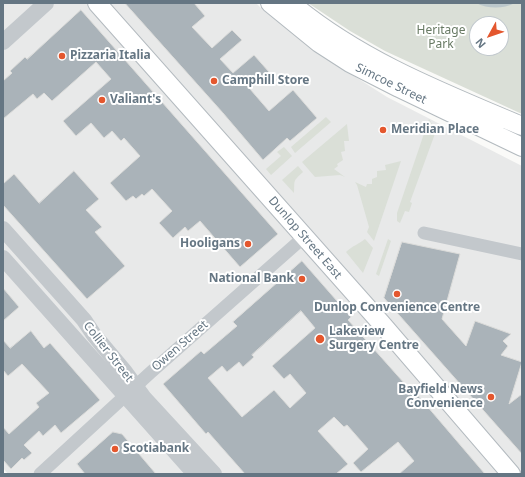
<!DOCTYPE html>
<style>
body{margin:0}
#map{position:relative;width:525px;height:477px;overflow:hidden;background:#fafaf8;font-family:"Noto Sans",sans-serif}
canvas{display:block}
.frame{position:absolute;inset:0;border:4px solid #657683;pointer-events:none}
.north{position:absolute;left:469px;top:16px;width:40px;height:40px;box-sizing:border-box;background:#fff;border:1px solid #c1c8cd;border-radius:50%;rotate:230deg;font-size:11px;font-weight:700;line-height:16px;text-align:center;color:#657683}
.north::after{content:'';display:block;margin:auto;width:14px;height:18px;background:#e4572e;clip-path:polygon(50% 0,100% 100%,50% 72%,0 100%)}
</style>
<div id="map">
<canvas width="525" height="477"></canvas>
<div class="frame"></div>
<div class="north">N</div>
</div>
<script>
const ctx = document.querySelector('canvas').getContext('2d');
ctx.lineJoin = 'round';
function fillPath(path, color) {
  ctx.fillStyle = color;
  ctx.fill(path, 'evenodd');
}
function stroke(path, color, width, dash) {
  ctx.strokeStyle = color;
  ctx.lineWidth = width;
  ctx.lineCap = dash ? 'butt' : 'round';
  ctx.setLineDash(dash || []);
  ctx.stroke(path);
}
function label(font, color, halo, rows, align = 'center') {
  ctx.font = font + ' "Noto Sans",sans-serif';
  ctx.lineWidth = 4;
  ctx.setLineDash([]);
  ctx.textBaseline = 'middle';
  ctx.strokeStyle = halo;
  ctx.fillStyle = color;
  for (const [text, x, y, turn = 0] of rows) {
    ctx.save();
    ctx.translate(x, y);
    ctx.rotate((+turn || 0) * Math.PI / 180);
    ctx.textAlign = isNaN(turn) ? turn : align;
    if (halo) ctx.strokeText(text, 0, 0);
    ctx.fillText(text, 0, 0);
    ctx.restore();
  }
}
fillPath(new Path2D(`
 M3,3H256L261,8L321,55L387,97L522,166V474H8L3,468Z`), '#e8e9e9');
fillPath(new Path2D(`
 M308,3H522V114L385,51L350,31ZM477,24H501V48H477Z
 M326,117L331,122L295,153L291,147Z
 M429,119L436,131L410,202L412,203L409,212L405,211L400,223L397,221V213Z
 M347,124L349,141H344L345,151L341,152L343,160L337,164L338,166L334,169L345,177L340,175L315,177L302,162Z
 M284,147L292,156L271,175L266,169L281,156L277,152Z
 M401,161L400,164L374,241L367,232L369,227L357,185L355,182L366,187L367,184H372V179L377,177V171L386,170L385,165Z
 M298,166L303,172C292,182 295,180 294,193L282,180Z
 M365,239L373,248L363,273L346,252C352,246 359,244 365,239Z
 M388,239L391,241L379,276L376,274Z`), '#dadfd7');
fillPath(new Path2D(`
 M476,3H515C503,9 488,9 476,3Z`), '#bbc7cb');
const building = new Path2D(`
 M125,3H194L205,16L192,27L212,48L232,30L242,40L220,59L233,73L254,55L269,72L250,89L269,111L293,90L317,118L290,141L287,138L263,160L223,113Z
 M81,10L278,234L240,267L200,221L188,231L185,227L173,238L159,223L172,211L152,189L144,196L142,194L136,199L133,196L126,201L110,183L140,156L124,138L121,141L112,131L104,138L91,123L76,136L63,121L111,79L96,62L52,101L44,93L37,99L33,94L3,119V81L12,73L10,71L25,57L27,59Z
 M74,171L99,199L86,210L102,227L95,232L125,266L87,299L3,205V184L14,174L39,203Z
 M402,242L460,254L442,319L466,346L475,321L511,334L503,341L508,346L501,355L522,362L509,404L522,394V454L384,298Z
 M302,261L351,317L348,320L413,393L415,392L485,474H399L414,461L398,442L361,472L353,463L368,449L347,425L344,427L334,417L318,431L348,464L336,474H245L208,432L206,434L163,384L201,351L204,354L237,326L233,322ZM301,311L315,328L272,366L284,379L290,374L306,393L290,408L274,390L242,417L208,378L222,366L227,372L239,362L243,367L254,357L252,355Z
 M3,288L19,307L3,321Z
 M31,331L44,348L50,343L100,400L61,433L55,425L43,436L39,431L24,445L32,453L24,460L22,458L11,469L3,460V427L9,434L39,407L36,403L49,393L22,364L8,376L3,370V340L10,348Z
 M113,432L122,434L156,474H85L77,464Z`);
fillPath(building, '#aab3b9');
stroke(building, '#dcdcda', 1);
const secondary = new Path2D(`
 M97,3L381,323L511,474
 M270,3L319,43L350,63L399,88L522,147
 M291,3C359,60 441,92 522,126`);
stroke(secondary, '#b3babf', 20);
stroke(new Path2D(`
 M424,233L522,254
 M40,474L150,373L304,237`), '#c3c8cc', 13);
stroke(new Path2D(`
 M3,42L46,3
 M3,229L84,320L94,335L125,372L144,398L214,474
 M3,258L195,474`), '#c3c8cc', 16);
stroke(secondary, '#fff', 18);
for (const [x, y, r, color] of [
 [62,56,4,"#e4572e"],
 [214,81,4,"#e4572e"],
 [102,100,4,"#e4572e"],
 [383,130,4,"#e4572e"],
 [248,244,4,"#e4572e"],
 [302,279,4,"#e4572e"],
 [397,294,4,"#e4572e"],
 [320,339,5,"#e4572e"],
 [491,397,4,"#e4572e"],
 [115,449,4,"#e4572e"]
]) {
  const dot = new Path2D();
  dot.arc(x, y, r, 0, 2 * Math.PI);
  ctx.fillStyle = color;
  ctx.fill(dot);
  stroke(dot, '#fff', 1.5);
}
label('12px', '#687a64', '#fff', [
 ["Heritage",441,31],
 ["Park",441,45]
]);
label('bold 12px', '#657683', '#fff', [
 ["Pizzaria Italia",70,56],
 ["Camphill Store",222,81],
 ["Valiant's",110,100],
 ["Meridian Place",391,130],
 ["Hooligans",240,244,"right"],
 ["National Bank",294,279,"right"],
 ["Dunlop Convenience Centre",397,308,"center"],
 ["Lakeview",329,332],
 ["Surgery Centre",329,346],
 ["Bayfield News",483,390,"right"],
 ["Convenience",483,404,"right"],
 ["Scotiabank",123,449]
], 'left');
label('12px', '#657683', '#fff', [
 ["Simcoe Street",391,84,26],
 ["Dunlop Street East",305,238,49],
 ["Owen Street",180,346,-41],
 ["Collier Street",108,352,52]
]);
</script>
